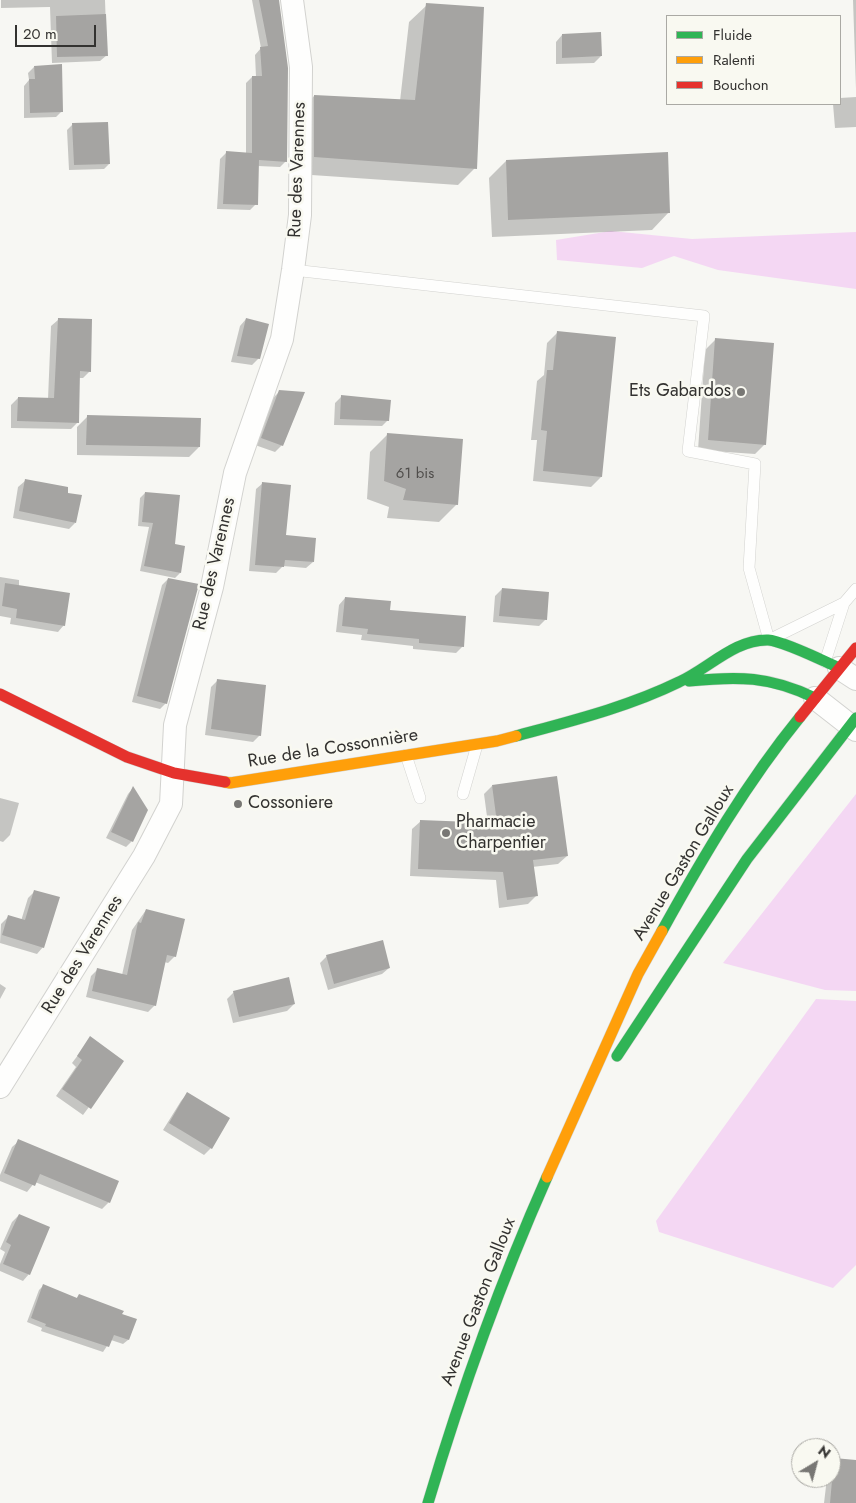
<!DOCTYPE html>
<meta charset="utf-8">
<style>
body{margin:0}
#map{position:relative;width:856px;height:1503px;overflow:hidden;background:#f7f7f3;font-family:Jost,sans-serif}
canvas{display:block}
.legend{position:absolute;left:666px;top:15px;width:175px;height:90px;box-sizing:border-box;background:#f9f9f1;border:1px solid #aaa9a4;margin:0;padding:6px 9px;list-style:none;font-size:15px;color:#333230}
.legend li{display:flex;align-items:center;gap:10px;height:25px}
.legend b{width:25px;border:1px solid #aaa9a4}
.north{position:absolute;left:791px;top:1438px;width:50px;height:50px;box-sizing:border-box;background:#f9f9f1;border:1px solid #aaa9a4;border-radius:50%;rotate:37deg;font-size:14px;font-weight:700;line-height:20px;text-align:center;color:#333230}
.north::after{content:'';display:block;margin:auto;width:18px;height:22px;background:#787774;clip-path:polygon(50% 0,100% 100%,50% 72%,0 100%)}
.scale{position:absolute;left:15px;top:25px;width:81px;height:22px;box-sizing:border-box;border:2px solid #333230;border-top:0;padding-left:6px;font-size:15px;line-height:18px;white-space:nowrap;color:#333230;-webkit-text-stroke:4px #f9f9f1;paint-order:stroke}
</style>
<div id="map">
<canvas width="856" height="1503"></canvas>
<ul class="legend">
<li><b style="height:6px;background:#30b455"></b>Fluide</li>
<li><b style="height:6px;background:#ff9f0a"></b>Ralenti</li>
<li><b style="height:6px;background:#e5322d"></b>Bouchon</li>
</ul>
<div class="north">N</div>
<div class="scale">20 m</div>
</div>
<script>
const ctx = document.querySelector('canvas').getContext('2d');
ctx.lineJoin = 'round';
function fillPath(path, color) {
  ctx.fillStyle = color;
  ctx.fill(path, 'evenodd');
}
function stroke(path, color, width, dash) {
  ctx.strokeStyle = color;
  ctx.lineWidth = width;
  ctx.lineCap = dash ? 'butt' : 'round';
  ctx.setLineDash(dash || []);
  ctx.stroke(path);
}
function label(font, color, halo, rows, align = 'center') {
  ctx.font = font + ' Jost,sans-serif';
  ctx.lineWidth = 5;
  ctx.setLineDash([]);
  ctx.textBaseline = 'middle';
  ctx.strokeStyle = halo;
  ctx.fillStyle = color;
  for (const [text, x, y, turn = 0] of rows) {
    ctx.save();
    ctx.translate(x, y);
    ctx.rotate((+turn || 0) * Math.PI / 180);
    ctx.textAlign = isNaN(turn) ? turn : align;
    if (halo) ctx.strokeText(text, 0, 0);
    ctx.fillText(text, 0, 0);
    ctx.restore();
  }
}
fillPath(new Path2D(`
 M611,231L692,239L856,232V289L718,270L674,256L642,268L557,260L556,240Z
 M856,794V991L825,990L723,963Z
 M816,999L856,1001V1265L833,1288L659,1232L656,1221Z`), '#f4d7f3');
fillPath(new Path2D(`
 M1,0H105L107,55L100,61L52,63L50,7L1,8Z
 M252,0H278L286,161L280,167L258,166L256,204L250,210L217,209L220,159L226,153L246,154V83L252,77H256L255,55L261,48Z
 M853,0H856V89Z
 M427,5L475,168L458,185L297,174V114L314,96L400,101L409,22Z
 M562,35L601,56L594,63L556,64V42Z
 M34,67L62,111L56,117L24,118V86L29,80L28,73Z
 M856,97V127L835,128L833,104H840V98Z
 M73,124L109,164L104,169L69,170L67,130Z
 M506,161L669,212L652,230L492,237L489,178Z
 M246,319L259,358L252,365L231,362L240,326Z
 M58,320L90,371L83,378H78V422L71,429L11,428V405L18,398L48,399L51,326Z
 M557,333L601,477L591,487L533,481L537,440H531L537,381L544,375L547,343Z
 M715,340L765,444L755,454L698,450L705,350Z
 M279,392L282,445L275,452L255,445L273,398Z
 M341,397L388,420L382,426L334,425L335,403Z
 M87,417L199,447L189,457L77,455V427Z
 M388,434L457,504L439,522L387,518L389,507L367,499L370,452Z
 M25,481L75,523L69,529L13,518L18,487Z
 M263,483L285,536L313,562L306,568L283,566L276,573L249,571L256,489Z
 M145,493L180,573L175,578L140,571L149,527L138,526L140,498Z
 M0,577L19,580V586L64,625L58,632L10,624L11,618L0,616Z
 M168,579L166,703L160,709L132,702L162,585Z
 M502,589L546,619L539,626L493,622L495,596Z
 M345,598L389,611L463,646L456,653L413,649V646L361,640L362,635L336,632L339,605Z
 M218,680L260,735L253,742L205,735L211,687Z
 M492,786L567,856L558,864L532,867L536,896L528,904L499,908L496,880L410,876L412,829L421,821L488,824L484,794Z
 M133,788L132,841L126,847L106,838L128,794Z
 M0,798L19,803L10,835L3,842L0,841Z
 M35,891L43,947L37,954L0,943L1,924L8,917L21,921L28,898Z
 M146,910L175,956L168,963L164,962L155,1005L148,1012L86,997L91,976L98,969L122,975L132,930Z
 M327,956L389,968L382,974L328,990L320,963Z
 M0,984L6,988L0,999Z
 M234,992L294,1004L287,1011L233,1023L227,999Z
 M91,1038L123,1061L83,1115L56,1096L76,1067L72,1063Z
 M187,1094L228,1119L211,1148L204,1155L163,1130L181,1101Z
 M19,1141L109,1202L102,1209L35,1182L27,1192L0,1181V1175L12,1147Z
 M19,1215L29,1274L23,1281L0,1271V1264L5,1252L0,1249L12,1222Z
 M43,1286L76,1299L79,1295L121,1315L128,1340L123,1344L111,1340L103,1352L41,1331L42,1328L27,1322L39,1290Z
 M834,1459L856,1461V1503H824L827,1478H831V1462Z`), '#0003');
fillPath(new Path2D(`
 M259,0H279L288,68L287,162L259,160L258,205L223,204L226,151L252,153V76H262L260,47L268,46Z
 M426,3L484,7L477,169L314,157V95L415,100Z
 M106,14L108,56L57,57L56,16Z
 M601,32L602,56L562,58V34Z
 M62,64L63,112L30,113L29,79H35L34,66Z
 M108,122L110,164L74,165L72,123Z
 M668,152L670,213L508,220L506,160Z
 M58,318L92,319L91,372L80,371L79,423L17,421L18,397L54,398Z
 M246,318L269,324L260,359L237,356Z
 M557,331L616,337L602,477L543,471L547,431L541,430L547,370H553Z
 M715,338L774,343L766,445L708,440Z
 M279,390L305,392L283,446L261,438Z
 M341,395L391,400L389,421L340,419Z
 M87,415L201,418L200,447L86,445Z
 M387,433L463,439L458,505L403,500L406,489L384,481Z
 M25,479L68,487V493L82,495L76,523L19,511Z
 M262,482L291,485L286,535L316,538L314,562L285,560L284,567L255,565Z
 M145,492L180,495L175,544L185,546L181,573L144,566L153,523L142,522Z
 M168,578L199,584L167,704L137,696Z
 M5,583L70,593L65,626L16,618L17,609L2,606Z
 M502,588L549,592L547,620L499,616Z
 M345,597L391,601L390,610L466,616L464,647L419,643V639L367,634L368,629L342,626Z
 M217,679L266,685L261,736L211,729Z
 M557,776L568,856L533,860L538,896L507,900L503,872L418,869L420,820L497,823L492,785Z
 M133,786L148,810L133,842L111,832Z
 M34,890L60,897L44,948L2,935L8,915L25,920Z
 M146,909L185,919L176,957L167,955L156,1006L92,991L97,968L127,975L138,922L141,923Z
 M383,940L390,968L334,984L326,955Z
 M289,977L295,1004L239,1017L233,991Z
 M90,1036L124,1061L91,1109L62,1089L82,1060L77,1056Z
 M187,1092L230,1118L212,1149L169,1123Z
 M18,1139L119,1181L110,1203L40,1174L35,1186L4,1173Z
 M19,1214L50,1227L30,1275L3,1264L11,1245L6,1242Z
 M43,1284L77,1298L79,1294L124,1311L122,1314L137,1319L129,1340L114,1335L109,1347L45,1326L46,1324L31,1318Z
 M834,1458L856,1460V1503H830Z`), '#a5a4a2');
const lane = new Path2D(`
 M293,270L704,316L688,451L755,464L749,568L769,640L844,603
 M825,662L844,603L856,589
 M406,755L420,798
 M463,794L477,745`);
const street = new Path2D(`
 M839,668L856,679
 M815,698L856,730
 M0,1087L144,856L171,804L175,725L212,587L235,473L282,339L293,270L300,215L301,67L292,0`);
const fast = new Path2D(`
 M689,681C738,676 770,676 815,698
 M516,736C571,721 628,707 679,682C708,669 735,639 768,640C783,641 824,661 839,668
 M662,931C703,857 747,782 800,717
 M617,1056L747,859L856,718
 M428,1503C461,1392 500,1283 547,1177`);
const slow = new Path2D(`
 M225,782L230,783L497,741L516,736
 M547,1177L638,974L662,931`);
const jam = new Path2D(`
 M0,694L127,757L174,773L225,782
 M800,717L856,648`);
stroke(lane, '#d2d2cf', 12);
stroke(street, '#d2d2cf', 24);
stroke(fast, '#d2d2cf', 12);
stroke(slow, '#d2d2cf', 12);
stroke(jam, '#d2d2cf', 12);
stroke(lane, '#fefefd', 11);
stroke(street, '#fefefd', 22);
stroke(fast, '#30b455', 11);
stroke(slow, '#ff9f0a', 11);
stroke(jam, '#e5322d', 11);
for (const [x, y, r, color] of [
 [741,392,5,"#787774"],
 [238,804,5,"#787774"],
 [446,833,5,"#787774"]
]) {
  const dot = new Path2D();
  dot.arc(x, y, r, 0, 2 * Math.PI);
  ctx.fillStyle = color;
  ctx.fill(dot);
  stroke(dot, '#f9f9f1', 2);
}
label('15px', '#504e4c', null, [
 ["61 bis",415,474]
]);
label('18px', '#333230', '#f9f9f1', [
 ["Rue des Varennes",298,170,-88],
 ["Rue des Varennes",215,564,-77],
 ["Rue de la Cossonnière",333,749,-9],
 ["Avenue Gaston Galloux",684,863,-59],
 ["Rue des Varennes",83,955,-58],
 ["Avenue Gaston Galloux",479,1302,-69]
]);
label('18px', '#333230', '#f9f9f1', [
 ["Ets Gabardos",731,392,"right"],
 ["Cossoniere",248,804],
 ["Pharmacie",456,823],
 ["Charpentier",456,844]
], 'left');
</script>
